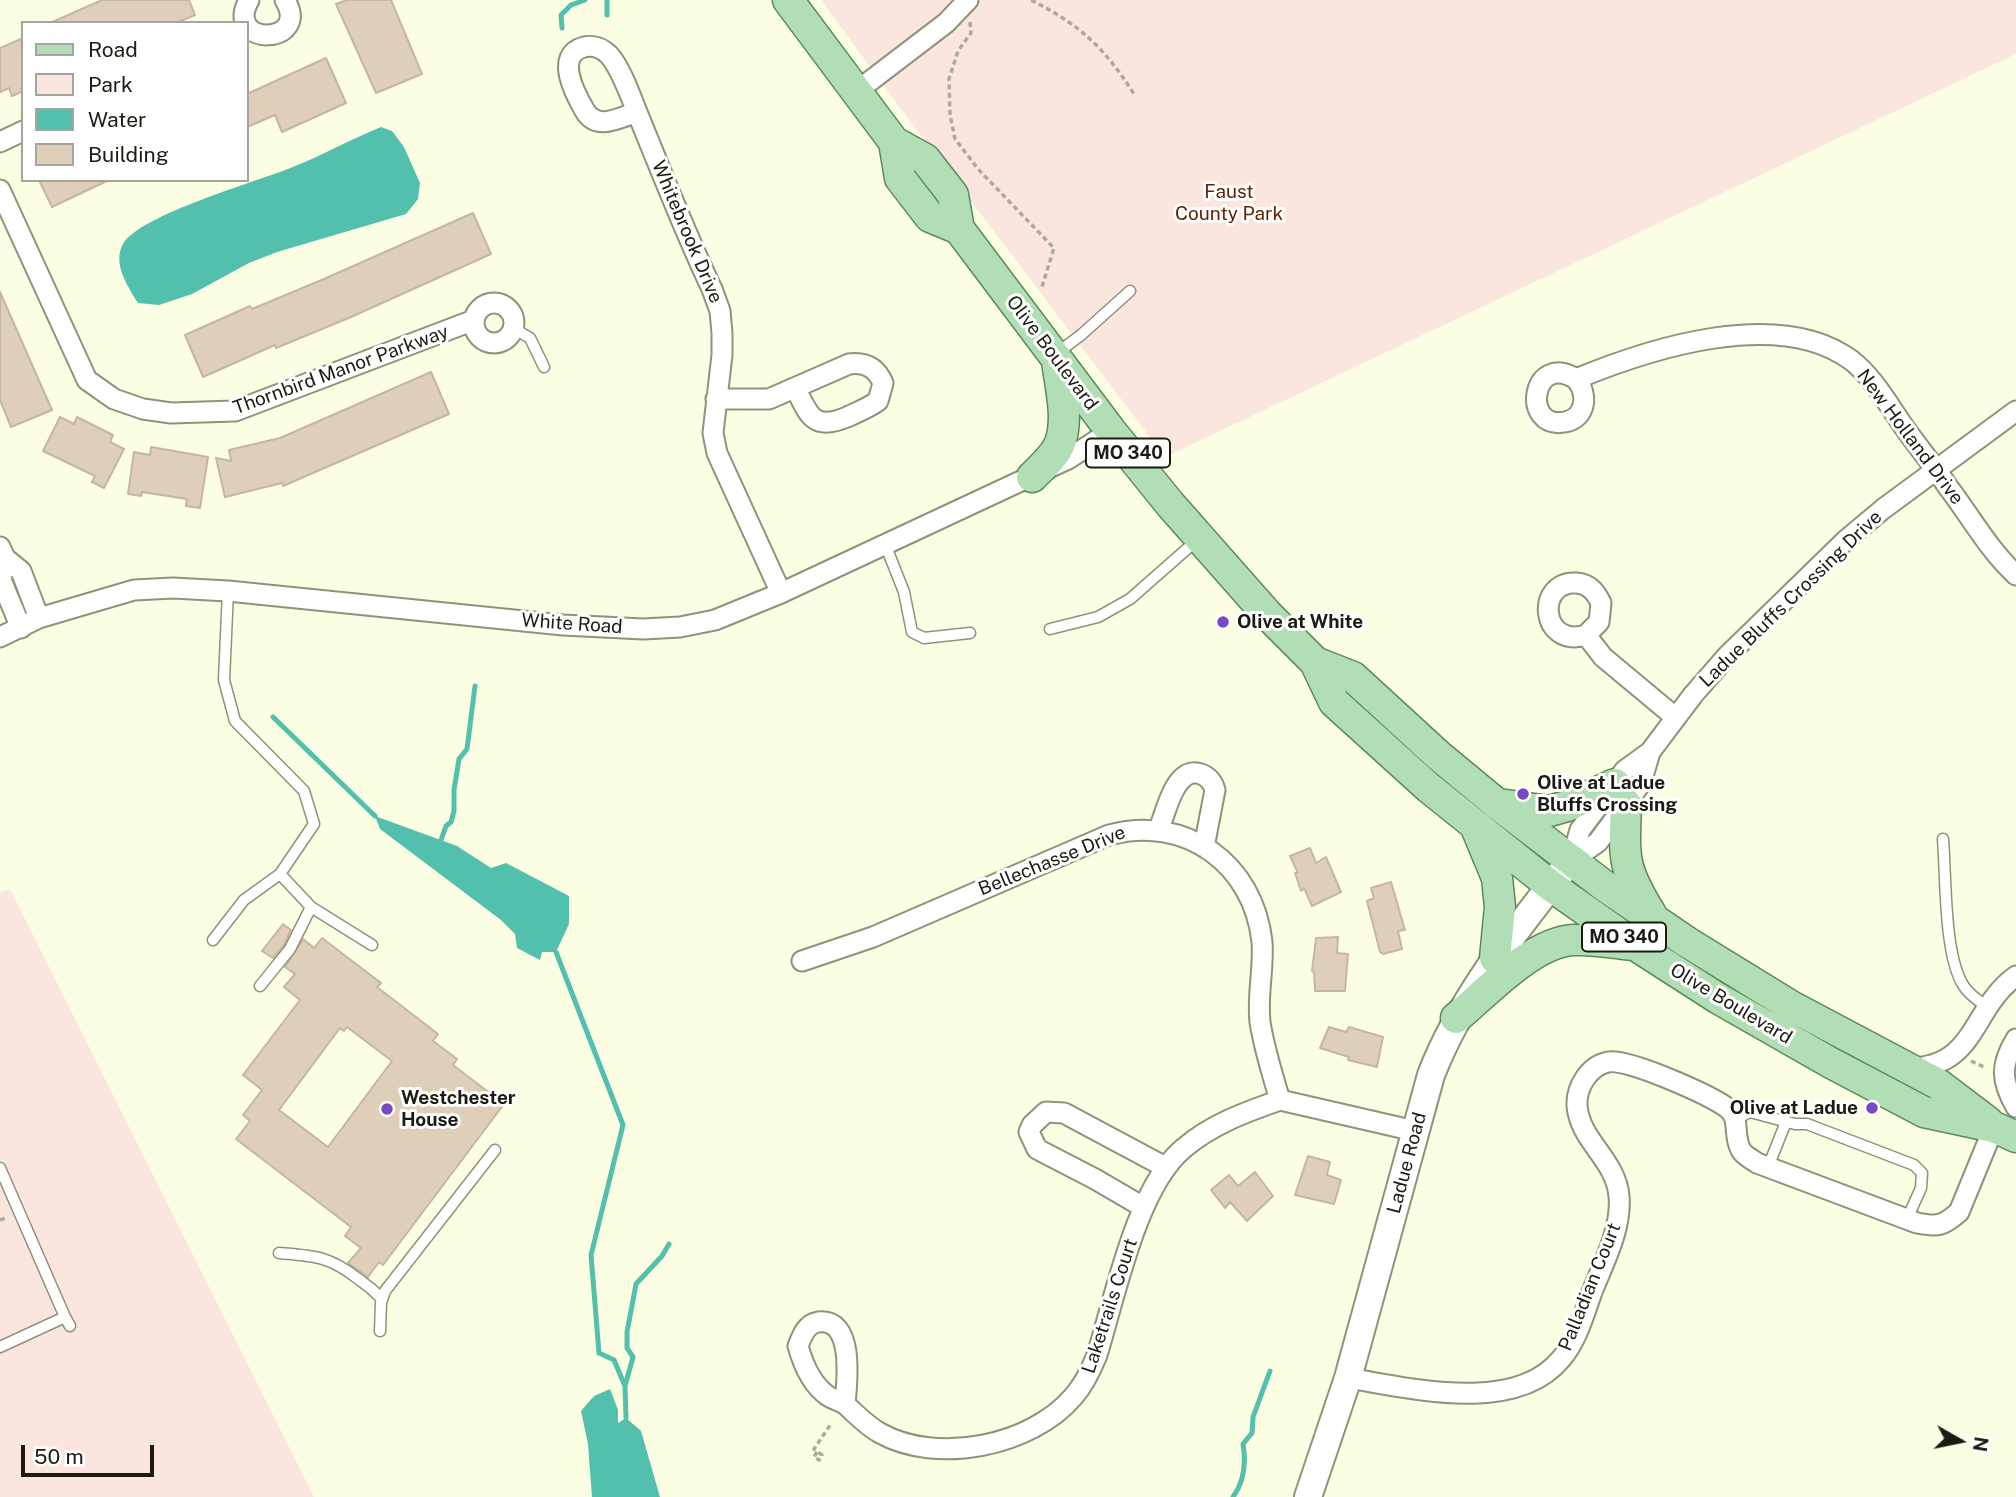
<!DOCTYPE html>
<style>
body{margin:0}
#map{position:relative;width:2016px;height:1497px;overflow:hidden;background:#fcfee3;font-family:"Public Sans",sans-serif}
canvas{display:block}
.legend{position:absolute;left:21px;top:21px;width:228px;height:161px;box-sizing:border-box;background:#fff;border:2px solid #a4a4a0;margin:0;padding:9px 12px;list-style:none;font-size:21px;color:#1b1b12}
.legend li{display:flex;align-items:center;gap:14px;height:35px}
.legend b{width:35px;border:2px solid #a4a4a0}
.north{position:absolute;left:1925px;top:1406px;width:70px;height:70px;-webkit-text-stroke:5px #fff;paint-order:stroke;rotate:99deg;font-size:19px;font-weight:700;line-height:28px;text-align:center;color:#1b1b12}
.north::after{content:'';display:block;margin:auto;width:24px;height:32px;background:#1b1b12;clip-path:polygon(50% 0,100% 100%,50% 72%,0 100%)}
.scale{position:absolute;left:21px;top:1445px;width:133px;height:32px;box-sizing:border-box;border:4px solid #1b1b12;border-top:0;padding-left:9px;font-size:21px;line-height:24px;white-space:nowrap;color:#1b1b12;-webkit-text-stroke:5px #fff;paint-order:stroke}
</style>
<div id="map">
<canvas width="2016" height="1497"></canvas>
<ul class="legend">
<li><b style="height:9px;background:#b1deb4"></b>Road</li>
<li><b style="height:19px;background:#fbe6df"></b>Park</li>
<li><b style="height:19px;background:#53bfad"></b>Water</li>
<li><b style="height:19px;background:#dfcfb9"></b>Building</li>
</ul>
<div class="north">N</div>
<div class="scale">50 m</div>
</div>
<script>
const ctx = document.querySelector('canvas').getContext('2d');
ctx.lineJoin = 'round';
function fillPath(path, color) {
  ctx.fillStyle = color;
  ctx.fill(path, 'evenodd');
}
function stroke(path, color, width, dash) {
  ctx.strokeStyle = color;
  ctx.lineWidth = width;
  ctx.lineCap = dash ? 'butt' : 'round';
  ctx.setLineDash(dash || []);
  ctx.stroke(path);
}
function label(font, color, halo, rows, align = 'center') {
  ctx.font = font + ' "Public Sans",sans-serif';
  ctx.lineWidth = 6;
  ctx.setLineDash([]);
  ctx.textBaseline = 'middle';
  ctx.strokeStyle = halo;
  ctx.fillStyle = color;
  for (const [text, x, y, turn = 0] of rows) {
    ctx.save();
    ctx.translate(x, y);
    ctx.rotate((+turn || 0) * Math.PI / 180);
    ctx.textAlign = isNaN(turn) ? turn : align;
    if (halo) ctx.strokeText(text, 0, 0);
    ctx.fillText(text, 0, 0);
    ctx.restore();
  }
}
fillPath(new Path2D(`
 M821,0H2016V54L1165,457L892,97Z
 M10,889L314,1497H0V893Z`), '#fbe6df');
fillPath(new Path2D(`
 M381,127L392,131L404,147L420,183L418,199L406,214L277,252L249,263L192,294L159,305L138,303C128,287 112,263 123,244C139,215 259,181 293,167C323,155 351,139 381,127Z
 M375,816L457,846L491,868L506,863L569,896V924L556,952H542L540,960L517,948L515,934L501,920L380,829Z
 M610,1389L618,1410V1423L626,1418L641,1431L660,1497H592L588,1444L581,1411L594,1396Z`), '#53bfad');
stroke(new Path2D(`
 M607,0V15
 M562,28L561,15L571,5L585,0
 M273,717L375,816
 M441,840L446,826L451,822L454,811V790L459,759L467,749L475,686
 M556,952L623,1125L591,1255L599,1353L614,1360L625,1386L626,1418
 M625,1386L633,1357L627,1348V1332L636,1284L662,1256L669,1244
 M1233,1497C1244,1482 1246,1462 1243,1444L1252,1433L1253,1417L1270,1371`), '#53bfad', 5);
const building = new Path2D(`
 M102,0H189L195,15L176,23H50Z
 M347,0H391L422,74L376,93L336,4Z
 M23,38V91L12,96L9,88L0,92V48Z
 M326,58L346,103L282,132L275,115L247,127V94Z
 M39,180H109L52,207Z
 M473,213L491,254L351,317L276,348L275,345L203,377L185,335L250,306L252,309L324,279Z
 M0,292L52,410L11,427L0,400Z
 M431,372L449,414L283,486L282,483L225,497L216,458L231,461L229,450L280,438Z
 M60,417L74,424L77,417L113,435L110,442L124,449L104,488L92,482L95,476L43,451Z
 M151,447L208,457L200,508L186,506L187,499L142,492L141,496L128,494L134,452L150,455Z
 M1310,848L1316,863L1326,857L1341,892L1312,906L1304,888L1301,891L1295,873H1298L1290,856Z
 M1391,882L1405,930L1398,931L1402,949L1383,954L1380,952L1367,901L1374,898L1371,888Z
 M283,924L291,930L284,945L273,958L262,951Z
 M1338,937L1337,953L1348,954L1345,991H1315L1314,972L1312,971L1316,938Z
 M322,938L381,983L377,987L438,1034L433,1041L457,1059L453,1065L504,1104L383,1265L379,1262L368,1277L348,1263L361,1248L345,1236L351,1227L236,1139L250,1121L243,1115L262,1090L243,1075L300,1000L284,987L295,974L285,967L303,939L314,948ZM347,1027L392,1061L328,1147L279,1110L340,1028L344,1031Z
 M1329,1027L1346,1032L1349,1027L1383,1037L1377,1067L1348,1060L1349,1057L1320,1048Z
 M1308,1156L1330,1162L1327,1175L1341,1180L1334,1204L1295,1195Z
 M1255,1172L1273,1196L1247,1221L1230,1202L1225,1208L1211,1190L1229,1175L1238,1186Z`);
fillPath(building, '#dfcfb9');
stroke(building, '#c6b6a0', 2);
const lane = new Path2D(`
 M513,328L530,338L544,367
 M1057,353L1081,335L1130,291
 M885,544L904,592L912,632L924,638L970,633
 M1050,629L1098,617L1130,599L1196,541
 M1943,839C1946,877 1944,954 1963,985C1969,995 1978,1000 1987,1007
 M280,874L311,907L372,945
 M213,940L244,900L280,874L314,824L304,791L235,721L224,680L228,591
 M260,986L290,949L311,907
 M1736,1119L1750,1112L1795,1124H1807L1914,1165L1922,1173L1921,1188L1907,1219
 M1768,1167L1786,1122
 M0,1168L65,1317L0,1347
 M279,1253C314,1256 329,1256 357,1278C366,1285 375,1290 382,1300
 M65,1317L70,1326
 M380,1331L381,1303L385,1291L495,1150`);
const street = new Path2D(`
 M249,0C223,47 312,46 285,0
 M857,91L946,23L968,0
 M637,112C619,118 597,131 585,111C575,94 554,55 584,47C593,45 602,48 609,55C622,69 633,103 641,122C664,178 686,235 712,289L720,311L722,333V355L713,433L717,453L781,593
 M0,142L23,131
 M0,190L87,380L114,399L143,409L171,413L235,411L474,320
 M474 323a20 20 0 1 1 40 0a20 20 0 1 1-40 0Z
 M1576,379C1588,393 1587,418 1565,422C1520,430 1532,351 1576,379C1651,348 1779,307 1851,360C1873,377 1888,404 1904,427C1918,447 1934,466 1948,487C1971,517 1988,549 2016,575
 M716,399H769L849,364C865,362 876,367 883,383L878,401C868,408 858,412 847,417C814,431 809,416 796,389
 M0,547L5,558L21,571L39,618
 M5,558L1,580L21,628
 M1586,635L1599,622L1601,603C1596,593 1590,584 1577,583C1535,580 1540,649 1586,635L1603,657L1675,717
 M0,637L39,618L134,590L173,588L228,591L563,625L643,629L680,627L715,620L781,593L1068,459L1111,431
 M1650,752L1641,783L1626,804L1598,842L1571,861L1580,830L1625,770L1650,752L1693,695L1727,656L1846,540L1883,509L2016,411
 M1159,829C1166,812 1175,765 1201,774C1209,777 1213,783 1215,790L1204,847
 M802,961L873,937L1109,835C1185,814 1254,864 1262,942C1264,968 1257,995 1260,1022C1264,1048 1272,1074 1280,1100
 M2016,1039C2000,1065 2001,1081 2016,1107
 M1909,1068C1977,1067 1971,1008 2016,976
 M1143,1207L1095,1179L1037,1149L1029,1132L1032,1125L1046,1112L1064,1113L1165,1167
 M1348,1378C1409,1388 1515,1415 1561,1359C1577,1341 1584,1314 1592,1292C1604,1262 1622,1228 1619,1196C1616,1160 1580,1141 1577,1106C1576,1087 1589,1066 1608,1062C1628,1058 1709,1095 1726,1107C1742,1118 1732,1135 1741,1150C1744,1156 1752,1159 1757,1163L1917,1223C1938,1227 1943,1226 1959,1212L1994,1127
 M845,1404C847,1382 855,1317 818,1322C806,1324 802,1336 798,1346C803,1364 812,1385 828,1396C834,1400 842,1401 847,1406C858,1416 867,1426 880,1433C937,1465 1031,1446 1073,1397C1084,1385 1091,1370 1097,1355C1115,1297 1137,1186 1184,1148C1212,1124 1246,1112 1280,1100L1415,1131`);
const secondary = new Path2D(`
 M1308,1497L1348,1378L1431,1075C1461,998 1512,935 1563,870`);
const primary = new Path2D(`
 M788,0L894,142L925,159L953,195L959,229L1111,431L1170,504L1267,614L1315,662L1334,702L1429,788L1551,886L1635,945L1719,999L1831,1063L1924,1112L1994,1127L2016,1137
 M894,142L900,178L930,217L959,229
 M1032,477C1042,467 1055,456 1060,443C1069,418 1060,386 1057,361
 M1315,662L1353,677L1438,755L1496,803L1606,887L1687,942L1791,1006L1938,1084L1988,1122
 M1499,804L1549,811L1567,806L1615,784
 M1626,804C1624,858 1622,867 1651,914
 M1477,830L1497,878L1500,907L1495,958
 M1456,1018C1486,993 1533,942 1573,940C1593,939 1614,943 1633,945`);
stroke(lane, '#90927a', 13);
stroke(street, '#90927a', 23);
stroke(secondary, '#90927a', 30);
stroke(primary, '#5b8b5b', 33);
stroke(new Path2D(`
 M1031,0C1080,25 1104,47 1134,94
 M970,22L971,33L958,51L949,79L950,115L955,139L978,169L1054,248L1041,290
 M1971,1061L1986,1068
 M0,1220L8,1217
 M817,1452L814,1457L819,1460L822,1455L814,1449L831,1424`), '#abac98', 3.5, [5, 3.5]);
stroke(lane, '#fff', 10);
stroke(street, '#fff', 19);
stroke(secondary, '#fff', 26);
stroke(primary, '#b1deb4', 30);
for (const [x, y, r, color] of [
 [1223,622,7,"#764ac2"],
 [1523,794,7,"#764ac2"],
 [1872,1108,7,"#764ac2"],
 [387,1109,7,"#764ac2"]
]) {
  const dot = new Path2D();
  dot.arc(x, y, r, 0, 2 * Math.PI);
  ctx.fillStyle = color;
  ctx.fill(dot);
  stroke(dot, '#fff', 2.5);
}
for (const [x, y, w] of [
 [1128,453,84],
 [1624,937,84]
]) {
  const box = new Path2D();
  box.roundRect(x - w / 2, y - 14.5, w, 29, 5);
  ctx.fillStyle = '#fff';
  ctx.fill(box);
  stroke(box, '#1b1b12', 2);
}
label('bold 18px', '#1b1b12', null, [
 ["MO 340",1128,453],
 ["MO 340",1624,937]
]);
label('19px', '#642000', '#fff', [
 ["Faust",1229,192],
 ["County Park",1229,214]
]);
label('19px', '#1b1b12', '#fff', [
 ["Whitebrook Drive",687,232,67],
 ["Olive Boulevard",1052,353,53],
 ["Thornbird Manor Parkway",341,370,-20],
 ["New Holland Drive",1910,437,53],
 ["Ladue Bluffs Crossing Drive",1791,599,-44],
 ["White Road",572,624,4],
 ["Bellechasse Drive",1052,861,-22],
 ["Olive Boulevard",1731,1004,31],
 ["Ladue Road",1407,1163,-75],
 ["Palladian Court",1590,1287,-68],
 ["Laketrails Court",1110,1306,-72]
]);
label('bold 19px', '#1b1b12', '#fff', [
 ["Olive at White",1237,622],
 ["Olive at Ladue",1537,783],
 ["Bluffs Crossing",1537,805],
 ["Westchester",401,1098],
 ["House",401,1120],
 ["Olive at Ladue",1858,1108,"right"]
], 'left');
</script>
